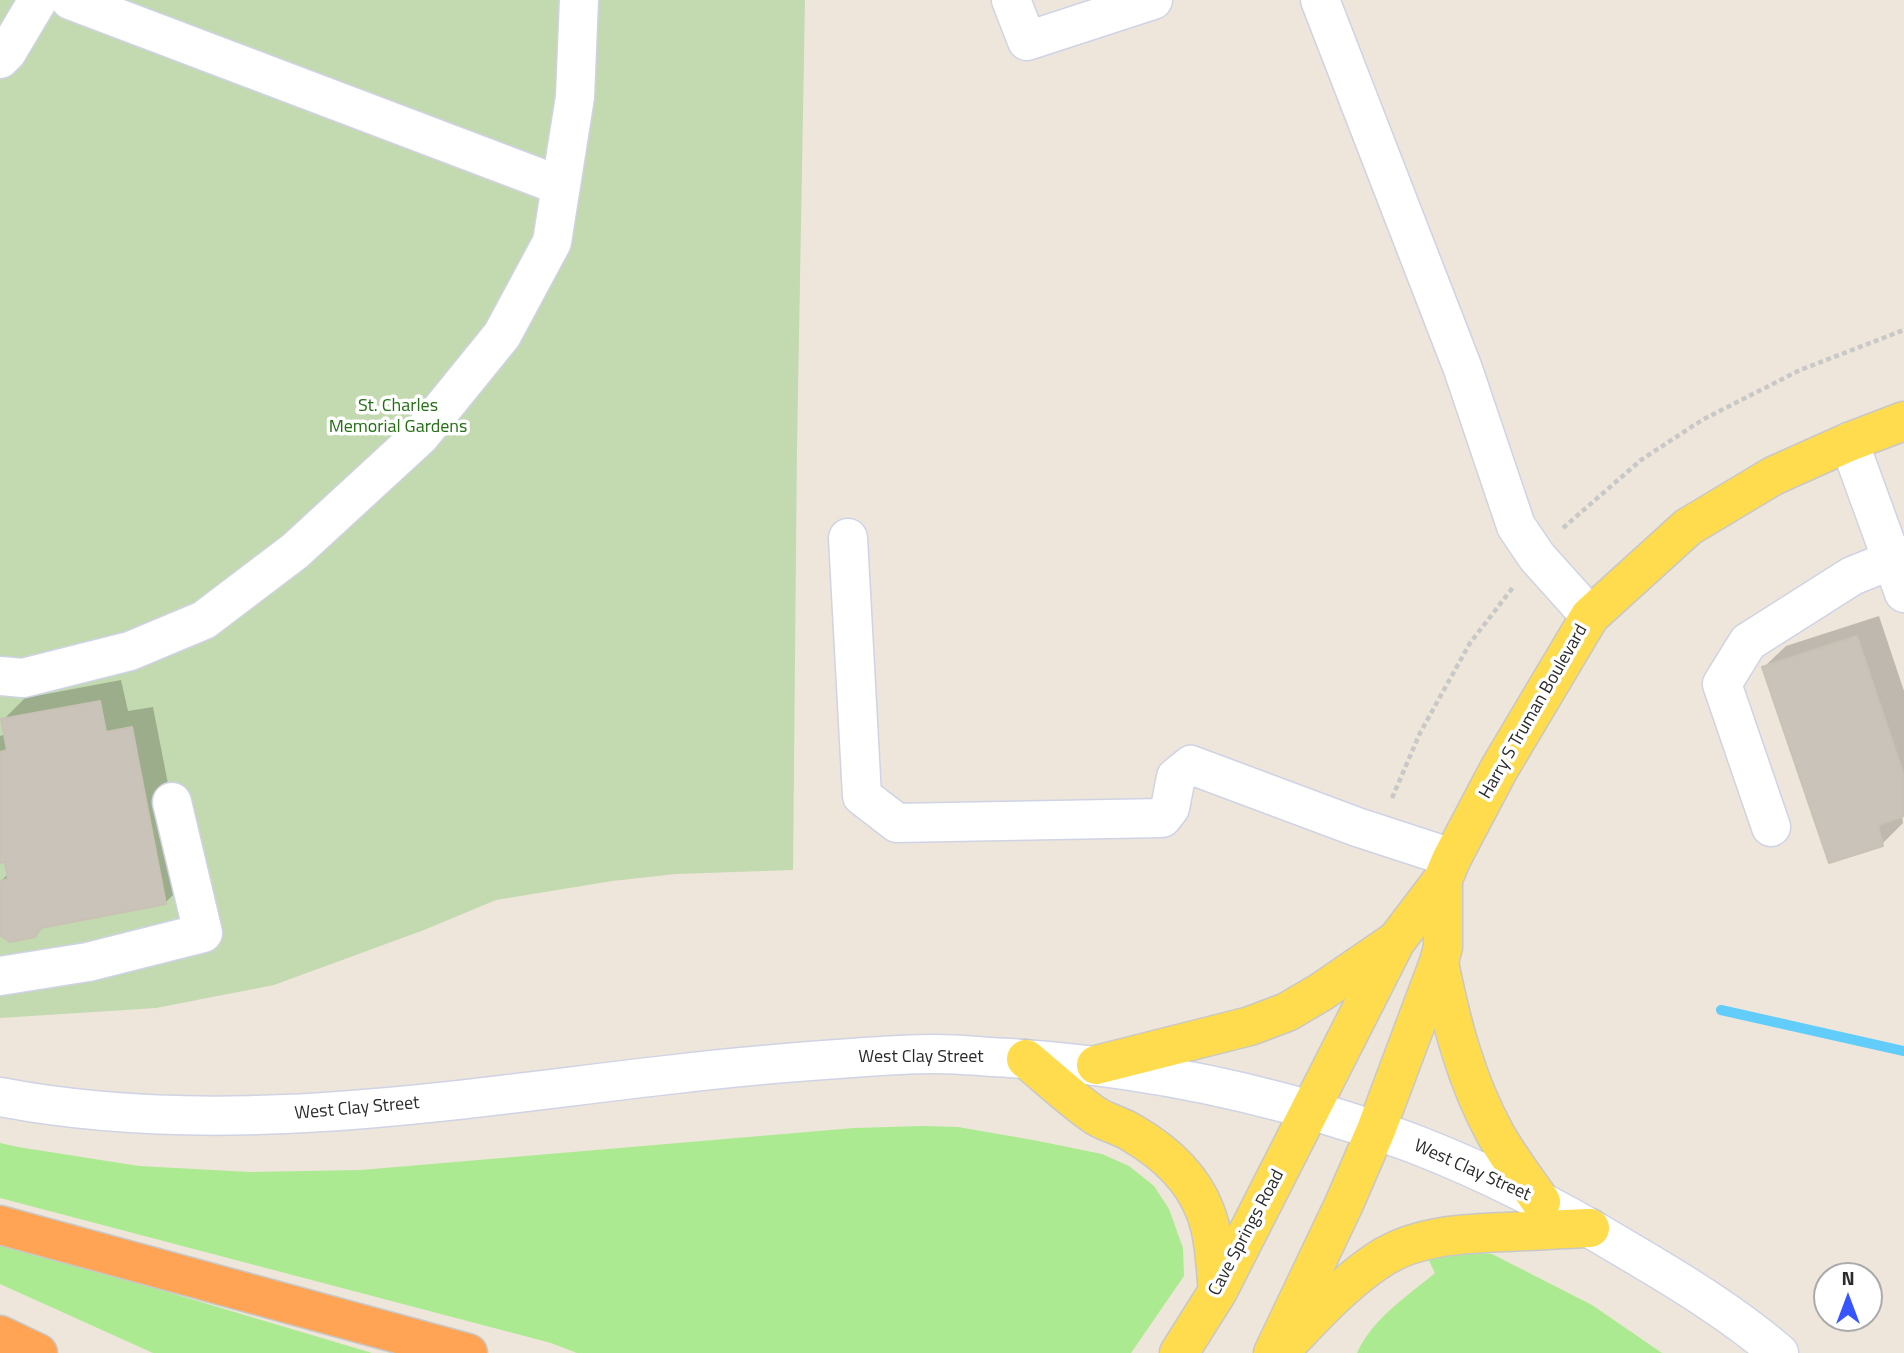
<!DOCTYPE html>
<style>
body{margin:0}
#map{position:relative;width:1904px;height:1353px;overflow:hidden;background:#eee6da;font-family:"Titillium Web",sans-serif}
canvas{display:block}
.north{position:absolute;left:1813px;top:1262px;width:70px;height:70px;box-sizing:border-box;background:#fff;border:2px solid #aaa;border-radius:50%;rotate:0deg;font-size:19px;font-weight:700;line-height:28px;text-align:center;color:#2a2a2a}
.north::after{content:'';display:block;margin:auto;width:24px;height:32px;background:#3655ff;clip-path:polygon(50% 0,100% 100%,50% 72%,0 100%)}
</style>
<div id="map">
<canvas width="1904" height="1353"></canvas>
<div class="north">N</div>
</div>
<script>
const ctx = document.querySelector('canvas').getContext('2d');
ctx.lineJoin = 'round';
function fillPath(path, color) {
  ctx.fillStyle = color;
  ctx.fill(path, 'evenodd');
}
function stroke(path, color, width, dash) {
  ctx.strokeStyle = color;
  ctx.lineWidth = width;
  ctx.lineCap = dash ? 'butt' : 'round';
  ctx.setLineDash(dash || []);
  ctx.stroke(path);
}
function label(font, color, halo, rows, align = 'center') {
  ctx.font = font + ' "Titillium Web",sans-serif';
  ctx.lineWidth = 7;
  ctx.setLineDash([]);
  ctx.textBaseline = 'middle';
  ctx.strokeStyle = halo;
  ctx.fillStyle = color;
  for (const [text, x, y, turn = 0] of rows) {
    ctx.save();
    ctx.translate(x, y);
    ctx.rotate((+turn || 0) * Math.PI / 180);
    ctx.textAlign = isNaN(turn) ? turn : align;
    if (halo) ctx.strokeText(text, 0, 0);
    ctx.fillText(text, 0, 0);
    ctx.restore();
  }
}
fillPath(new Path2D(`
 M923,1126L958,1127L1033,1140L1102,1154L1129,1166L1154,1186L1169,1209L1183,1248L1184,1276L1131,1353H577L551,1343L0,1198V1143L18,1147L139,1166L250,1172L361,1170L854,1128Z
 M0,1242L372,1353H153L0,1284Z
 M1455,1250L1492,1254L1592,1305L1662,1353H1357C1373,1318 1406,1297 1435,1273L1426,1255Z`), '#acea91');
fillPath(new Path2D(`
 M0,0H805L797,447L793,870L676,874L612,881L496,900L424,930L274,985L156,1008L0,1018Z`), '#c3d9b0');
fillPath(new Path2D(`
 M1879,616L1904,691V814L1902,815L1903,823L1882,844L1764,667L1786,646Z
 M121,680L128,711L153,707L187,881L165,903L43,926L34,935L0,933V882L9,873L6,860L0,861V736L6,734L3,720L25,698Z`), '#0003');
stroke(new Path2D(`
 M1721,1010L1904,1051`), '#62cdfb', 10);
const building = new Path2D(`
 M1857,636L1904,776V816L1878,825L1883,846L1829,863L1762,667Z
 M100,701L106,732L132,727L166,904L41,928L35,937L10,942L0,935V881L8,879L5,862L0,863V752L7,750L1,719Z`);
fillPath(building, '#c9c3ba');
stroke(building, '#c9c2b4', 2);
const minor = new Path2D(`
 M70,0L561,186
 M1011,0L1027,41L1153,0
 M1320,0L1463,369L1516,526L1537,557L1590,616
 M0,59L7,52L38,0
 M1849,442L1904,593
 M848,538L862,796L897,823L1162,818L1170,808L1176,777L1191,765L1357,827L1452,858
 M0,676L23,678L130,651L204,620L295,551L420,436L502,335L552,242L575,97L579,0
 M1771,827L1722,684L1748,642L1852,576L1904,555
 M0,976L88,962L203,933L172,802
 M0,1097C224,1140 452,1099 676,1074C734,1067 793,1062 852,1058C879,1056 908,1054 935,1054C960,1054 985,1057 1010,1058C1118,1065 1216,1082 1320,1113C1353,1123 1386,1133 1417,1145C1489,1173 1559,1209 1625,1249C1678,1280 1732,1313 1779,1353`);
const major = new Path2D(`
 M1439,962C1451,1022 1466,1081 1496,1135C1509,1158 1526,1180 1541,1202
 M1026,1059C1048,1077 1070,1098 1093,1114C1105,1123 1120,1125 1132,1133C1163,1151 1192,1177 1205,1211C1215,1236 1215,1264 1218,1291
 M1096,1065L1250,1026L1287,1012L1321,992L1394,942
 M1290,1341C1319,1311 1349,1278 1385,1256C1421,1235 1464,1234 1504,1232C1533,1231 1561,1229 1590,1228
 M1179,1353L1218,1291L1396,941L1443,879L1452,858L1499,769L1590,616L1688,527L1773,476L1849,442L1904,421
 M1273,1353L1344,1204L1376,1130L1439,962L1443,947V879`);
const highway = new Path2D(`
 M0,1225L468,1353
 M0,1335L38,1353`);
stroke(minor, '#cfd3e5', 41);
stroke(major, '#c8c8c8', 41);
stroke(highway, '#c8c8c8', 41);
stroke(new Path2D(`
 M1563,528L1641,460L1702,420L1800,370L1904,330
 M1392,798L1420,733L1470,643L1514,586`), '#c8c8c8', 4.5, [5, 3.5]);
stroke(minor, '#fff', 38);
stroke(major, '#ffdb4e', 38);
stroke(highway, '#ffa454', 38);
label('18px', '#226f12', '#fff', [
 ["St. Charles",398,407],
 ["Memorial Gardens",398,428]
]);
label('18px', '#2a2a2a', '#fff', [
 ["Harry S Truman Boulevard",1534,712,-60],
 ["West Clay Street",921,1058],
 ["West Clay Street",357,1109,-5],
 ["West Clay Street",1472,1171,24],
 ["Cave Springs Road",1247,1233,-62]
]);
</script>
